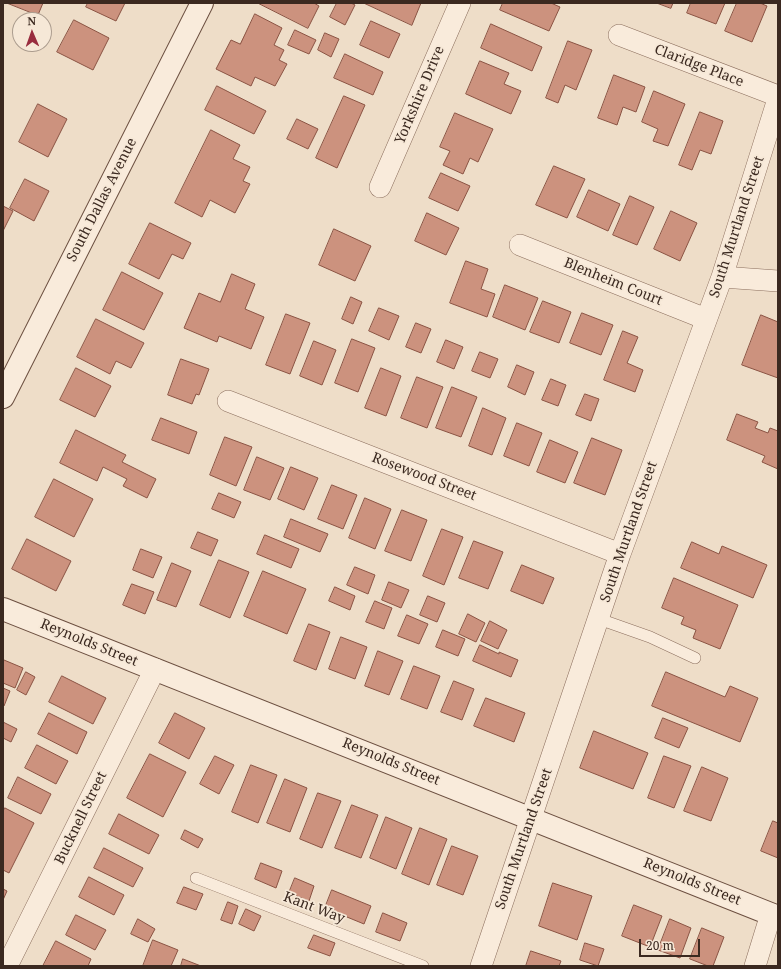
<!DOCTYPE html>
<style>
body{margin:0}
#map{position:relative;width:781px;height:969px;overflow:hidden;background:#eeddc8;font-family:"Noto Serif",serif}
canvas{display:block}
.frame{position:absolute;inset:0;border:4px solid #3b2920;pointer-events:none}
.north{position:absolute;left:12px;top:12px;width:40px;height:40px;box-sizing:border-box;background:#f6e8d7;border:1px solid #ab9c8e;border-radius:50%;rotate:358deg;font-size:11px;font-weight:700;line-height:16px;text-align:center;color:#3b2920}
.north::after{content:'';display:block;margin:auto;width:14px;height:18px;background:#992d3f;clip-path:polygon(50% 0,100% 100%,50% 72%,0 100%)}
.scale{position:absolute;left:639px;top:939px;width:61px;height:18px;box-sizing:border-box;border:2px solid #3b2920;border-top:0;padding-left:5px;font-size:12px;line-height:14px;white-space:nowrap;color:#3b2920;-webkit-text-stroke:3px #f6e8d7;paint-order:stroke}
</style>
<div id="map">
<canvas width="781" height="969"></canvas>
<div class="frame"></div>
<div class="north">N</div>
<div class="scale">20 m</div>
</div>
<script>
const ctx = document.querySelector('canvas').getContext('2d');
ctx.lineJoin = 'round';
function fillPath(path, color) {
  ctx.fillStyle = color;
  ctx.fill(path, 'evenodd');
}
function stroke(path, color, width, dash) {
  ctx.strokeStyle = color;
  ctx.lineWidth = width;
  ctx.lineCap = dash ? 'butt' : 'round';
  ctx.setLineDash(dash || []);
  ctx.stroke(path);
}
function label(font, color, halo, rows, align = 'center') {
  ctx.font = font + ' "Noto Serif",serif';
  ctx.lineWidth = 3.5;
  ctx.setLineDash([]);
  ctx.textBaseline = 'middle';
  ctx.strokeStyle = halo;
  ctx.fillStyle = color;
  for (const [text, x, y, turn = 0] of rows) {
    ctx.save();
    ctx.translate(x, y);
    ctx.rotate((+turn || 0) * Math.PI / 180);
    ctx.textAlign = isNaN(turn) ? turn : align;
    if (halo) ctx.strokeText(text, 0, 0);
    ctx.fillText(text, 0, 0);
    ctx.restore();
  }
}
const building = new Path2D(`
 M7,3H43L38,15Z
 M88,3H125L116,21L86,7Z
 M258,3H314L319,6L308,28Z
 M337,3H351L355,5L345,25L330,17Z
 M364,3H421L412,25Z
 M503,3H551L560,7L549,31L500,10Z
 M657,3H673L671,8Z
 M691,3H725L716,24L687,13Z
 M737,3H760L767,6L752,42L725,31Z
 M255,14L282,28L274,45L284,50L279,60L287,64L275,86L255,77L251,86L216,69L231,40L240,44Z
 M74,20L109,38L93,70L57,52Z
 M371,21L400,34L389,58L360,45Z
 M491,24L542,47L532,71L481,48Z
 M295,30L316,40L309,54L288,45Z
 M325,33L339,39L331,57L318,50Z
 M568,41L592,50L576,90L565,85L558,103L546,98Z
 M345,54L383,72L373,95L334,78Z
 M480,61L509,73L504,84L521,91L511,114L466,94Z
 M614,75L645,87L636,112L623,107L617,125L598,118Z
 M217,86L266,111L254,134L205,110Z
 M654,91L685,104L668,146L653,141L658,129L642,122Z
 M344,96L365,105L337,168L316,158Z
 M38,104L67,119L48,157L19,142Z
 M700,112L723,121L711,154L700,150L692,170L679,165Z
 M455,113L493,129L478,162L470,158L463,174L443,165L450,151L440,147Z
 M297,119L318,129L308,149L287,139Z
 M211,130L240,145L233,159L250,167L243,181L250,184L235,213L210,200L202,217L175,203Z
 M554,166L585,179L567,218L536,205Z
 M441,173L470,186L458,211L429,198Z
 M25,179L49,191L34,221L10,208Z
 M589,190L620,204L608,231L577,217Z
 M630,196L654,207L637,245L613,235Z
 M3,206L13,211L3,231Z
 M671,211L697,223L680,261L654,249Z
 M427,213L459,228L446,255L415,241Z
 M150,223L191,243L183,259L172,254L159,279L129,264Z
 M334,229L371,246L355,281L319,265Z
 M466,261L488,269L481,289L495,294L487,317L450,303Z
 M122,272L163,293L144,330L103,310Z
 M232,274L255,284L245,309L264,317L251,349L219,336L217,342L184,328L199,293L220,302Z
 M505,285L538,298L525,330L493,317Z
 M351,297L362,302L353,324L342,319Z
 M543,301L571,312L559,343L530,332Z
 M379,308L399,316L389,340L369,331Z
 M582,313L613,325L601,355L570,343Z
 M286,314L310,323L290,374L266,365Z
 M761,315L778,322V378L742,365Z
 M96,319L144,343L131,368L116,361L110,374L77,357Z
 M416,323L431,329L421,353L406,347Z
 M623,331L638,337L627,363L643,370L635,392L604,380Z
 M352,339L375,348L358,392L335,383Z
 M446,340L463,347L454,369L437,362Z
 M314,341L336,350L322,385L300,376Z
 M480,352L498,359L490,378L472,371Z
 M181,359L209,369L199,395L196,394L192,404L168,395Z
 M517,365L534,372L525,395L508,387Z
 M76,368L111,386L95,417L60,400Z
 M381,368L401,376L386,416L365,408Z
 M417,377L443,387L427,428L401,418Z
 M551,379L566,385L558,406L542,400Z
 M452,387L477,397L461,437L436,428Z
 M585,394L599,399L591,421L576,415Z
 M483,408L506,418L492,455L469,446Z
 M737,414L758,422L755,428L768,433L770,428L778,431V469L762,462L765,456L727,440Z
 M161,418L197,432L189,454L152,440Z
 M517,423L542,433L529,466L504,456Z
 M76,430L126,455L122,462L156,479L147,498L123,486L127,479L103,467L97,481L60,463Z
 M225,437L252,447L236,486L210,475Z
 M592,438L622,450L605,495L574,483Z
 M550,440L578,452L565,483L537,472Z
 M257,457L284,468L270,500L244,490Z
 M291,467L318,478L304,510L278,499Z
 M54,479L93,499L74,537L35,517Z
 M332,485L357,495L343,529L318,519Z
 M219,493L241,502L234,518L212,509Z
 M365,498L391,509L375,549L349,538Z
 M402,510L427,520L411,561L385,551Z
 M291,519L328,534L320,552L284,537Z
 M442,529L463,537L444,585L423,576Z
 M198,532L218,540L211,556L191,548Z
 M265,535L299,549L291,568L257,554Z
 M27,539L71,561L56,591L12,569Z
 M474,541L503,552L488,589L459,578Z
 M692,542L719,554L722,546L767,565L753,598L681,568Z
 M141,549L162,557L153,578L133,570Z
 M219,560L249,572L230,618L200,605Z
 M172,563L191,571L176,607L157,600Z
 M522,565L554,578L543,604L511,591Z
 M355,567L375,575L368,594L347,585Z
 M263,571L306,589L287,634L244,616Z
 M674,578L738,605L720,649L693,638L696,630L681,624L684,617L662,608Z
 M389,582L409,590L401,608L382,600Z
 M132,584L154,592L145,614L123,605Z
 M335,587L355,596L350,610L329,601Z
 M428,596L445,603L437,622L420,615Z
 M375,601L392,608L384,629L366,622Z
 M468,614L485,623L476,642L459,634Z
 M407,615L428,624L419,644L398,636Z
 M490,621L507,630L498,649L481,641Z
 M309,624L330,632L316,670L294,661Z
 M443,630L465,639L458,656L436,647Z
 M341,637L367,647L355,679L329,669Z
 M480,645L499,654V652L518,660L511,677L473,661Z
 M378,651L403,661L389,695L365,686Z
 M4,660L23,668L15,688L3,683Z
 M414,666L440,676L427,709L401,699Z
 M26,672L35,677L26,695L17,690Z
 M666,672L725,697L730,686L758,698L740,742L652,706Z
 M62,676L106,698L93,724L49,702Z
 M454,681L474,689L462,720L441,712Z
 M3,688L10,691L4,706L3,705Z
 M486,698L525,713L514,742L474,726Z
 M49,713L87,732L77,754L38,734Z
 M175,713L205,728L189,759L159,743Z
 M663,718L688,728L679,748L655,738Z
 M3,722L17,729L11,742L3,738Z
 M594,731L648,753L633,789L580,768Z
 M37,745L68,761L56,784L25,768Z
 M150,754L186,772L163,817L127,798Z
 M215,756L234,765L219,794L200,784Z
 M664,756L691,766L674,808L648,798Z
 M251,765L277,775L258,823L232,812Z
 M702,767L728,778L711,821L684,811Z
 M18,777L51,794L41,814L8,798Z
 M285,779L307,788L290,832L267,823Z
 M318,793L341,801L322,848L300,839Z
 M352,805L378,815L361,858L335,848Z
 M5,808L34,823L9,873L3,870V812Z
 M119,814L159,835L149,854L109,834Z
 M386,817L412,828L396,869L370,858Z
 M773,821L778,823V858L761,851Z
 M420,828L447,839L429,885L402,874Z
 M185,830L203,839L198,848L181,839Z
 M452,846L478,856L463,895L437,885Z
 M104,848L143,868L133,887L94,868Z
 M261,863L282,871L276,888L255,879Z
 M89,877L124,895L114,915L79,897Z
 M295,878L314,886L309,901L289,893Z
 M553,883L592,896L577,940L539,926Z
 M184,887L203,894L196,910L177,903Z
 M3,889L7,891L3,900Z
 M332,890L371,906L364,924L325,908Z
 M228,902L238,906L232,924L221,920Z
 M634,905L662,916L650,947L622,936Z
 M246,909L261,916L254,931L239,924Z
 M383,913L407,923L400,941L376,932Z
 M76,915L106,930L95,950L66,935Z
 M138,919L155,929L148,942L131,934Z
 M670,919L691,928L680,958L658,950Z
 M702,928L724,937L713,966H708L690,959Z
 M314,935L335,943L330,956L308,948Z
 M153,940L178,950L171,966H143Z
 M56,941L91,959L88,966H43Z
 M585,943L604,949L598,966L580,960Z
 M531,951L561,961L559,966H526Z
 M183,959L201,966H181Z`);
fillPath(building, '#cc927e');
stroke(building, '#8a5343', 1);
const lane = new Path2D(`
 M599,619L650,637L695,658
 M196,878L423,966`);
const street = new Path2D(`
 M619,35L778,96
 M380,187L460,3
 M520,245L706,319
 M722,277L778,281
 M228,401L620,554
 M7,966L155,669
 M481,966L620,554L722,277L778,99
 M755,966L771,914`);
const secondary = new Path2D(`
 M3,397L202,3
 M3,609L778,917`);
stroke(lane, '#8b6e5d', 12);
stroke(street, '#8b6e5d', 22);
stroke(secondary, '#6c4f40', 24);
stroke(lane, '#f9ebdb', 11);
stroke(street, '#f9ebdb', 21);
stroke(secondary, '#f9ebdb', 22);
label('14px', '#3b2920', '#f6e8d7', [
 ["Claridge Place",699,66,21],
 ["Yorkshire Drive",420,95,-67],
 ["South Dallas Avenue",102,200,-63],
 ["South Murtland Street",737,227,-72],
 ["Blenheim Court",613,282,22],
 ["Rosewood Street",424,477,21],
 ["South Murtland Street",629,532,-71],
 ["Reynolds Street",89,643,22],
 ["Reynolds Street",391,762,22],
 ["Bucknell Street",81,818,-64],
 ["South Murtland Street",524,839,-71],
 ["Reynolds Street",692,882,22],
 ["Kant Way",314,908,21]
]);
</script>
